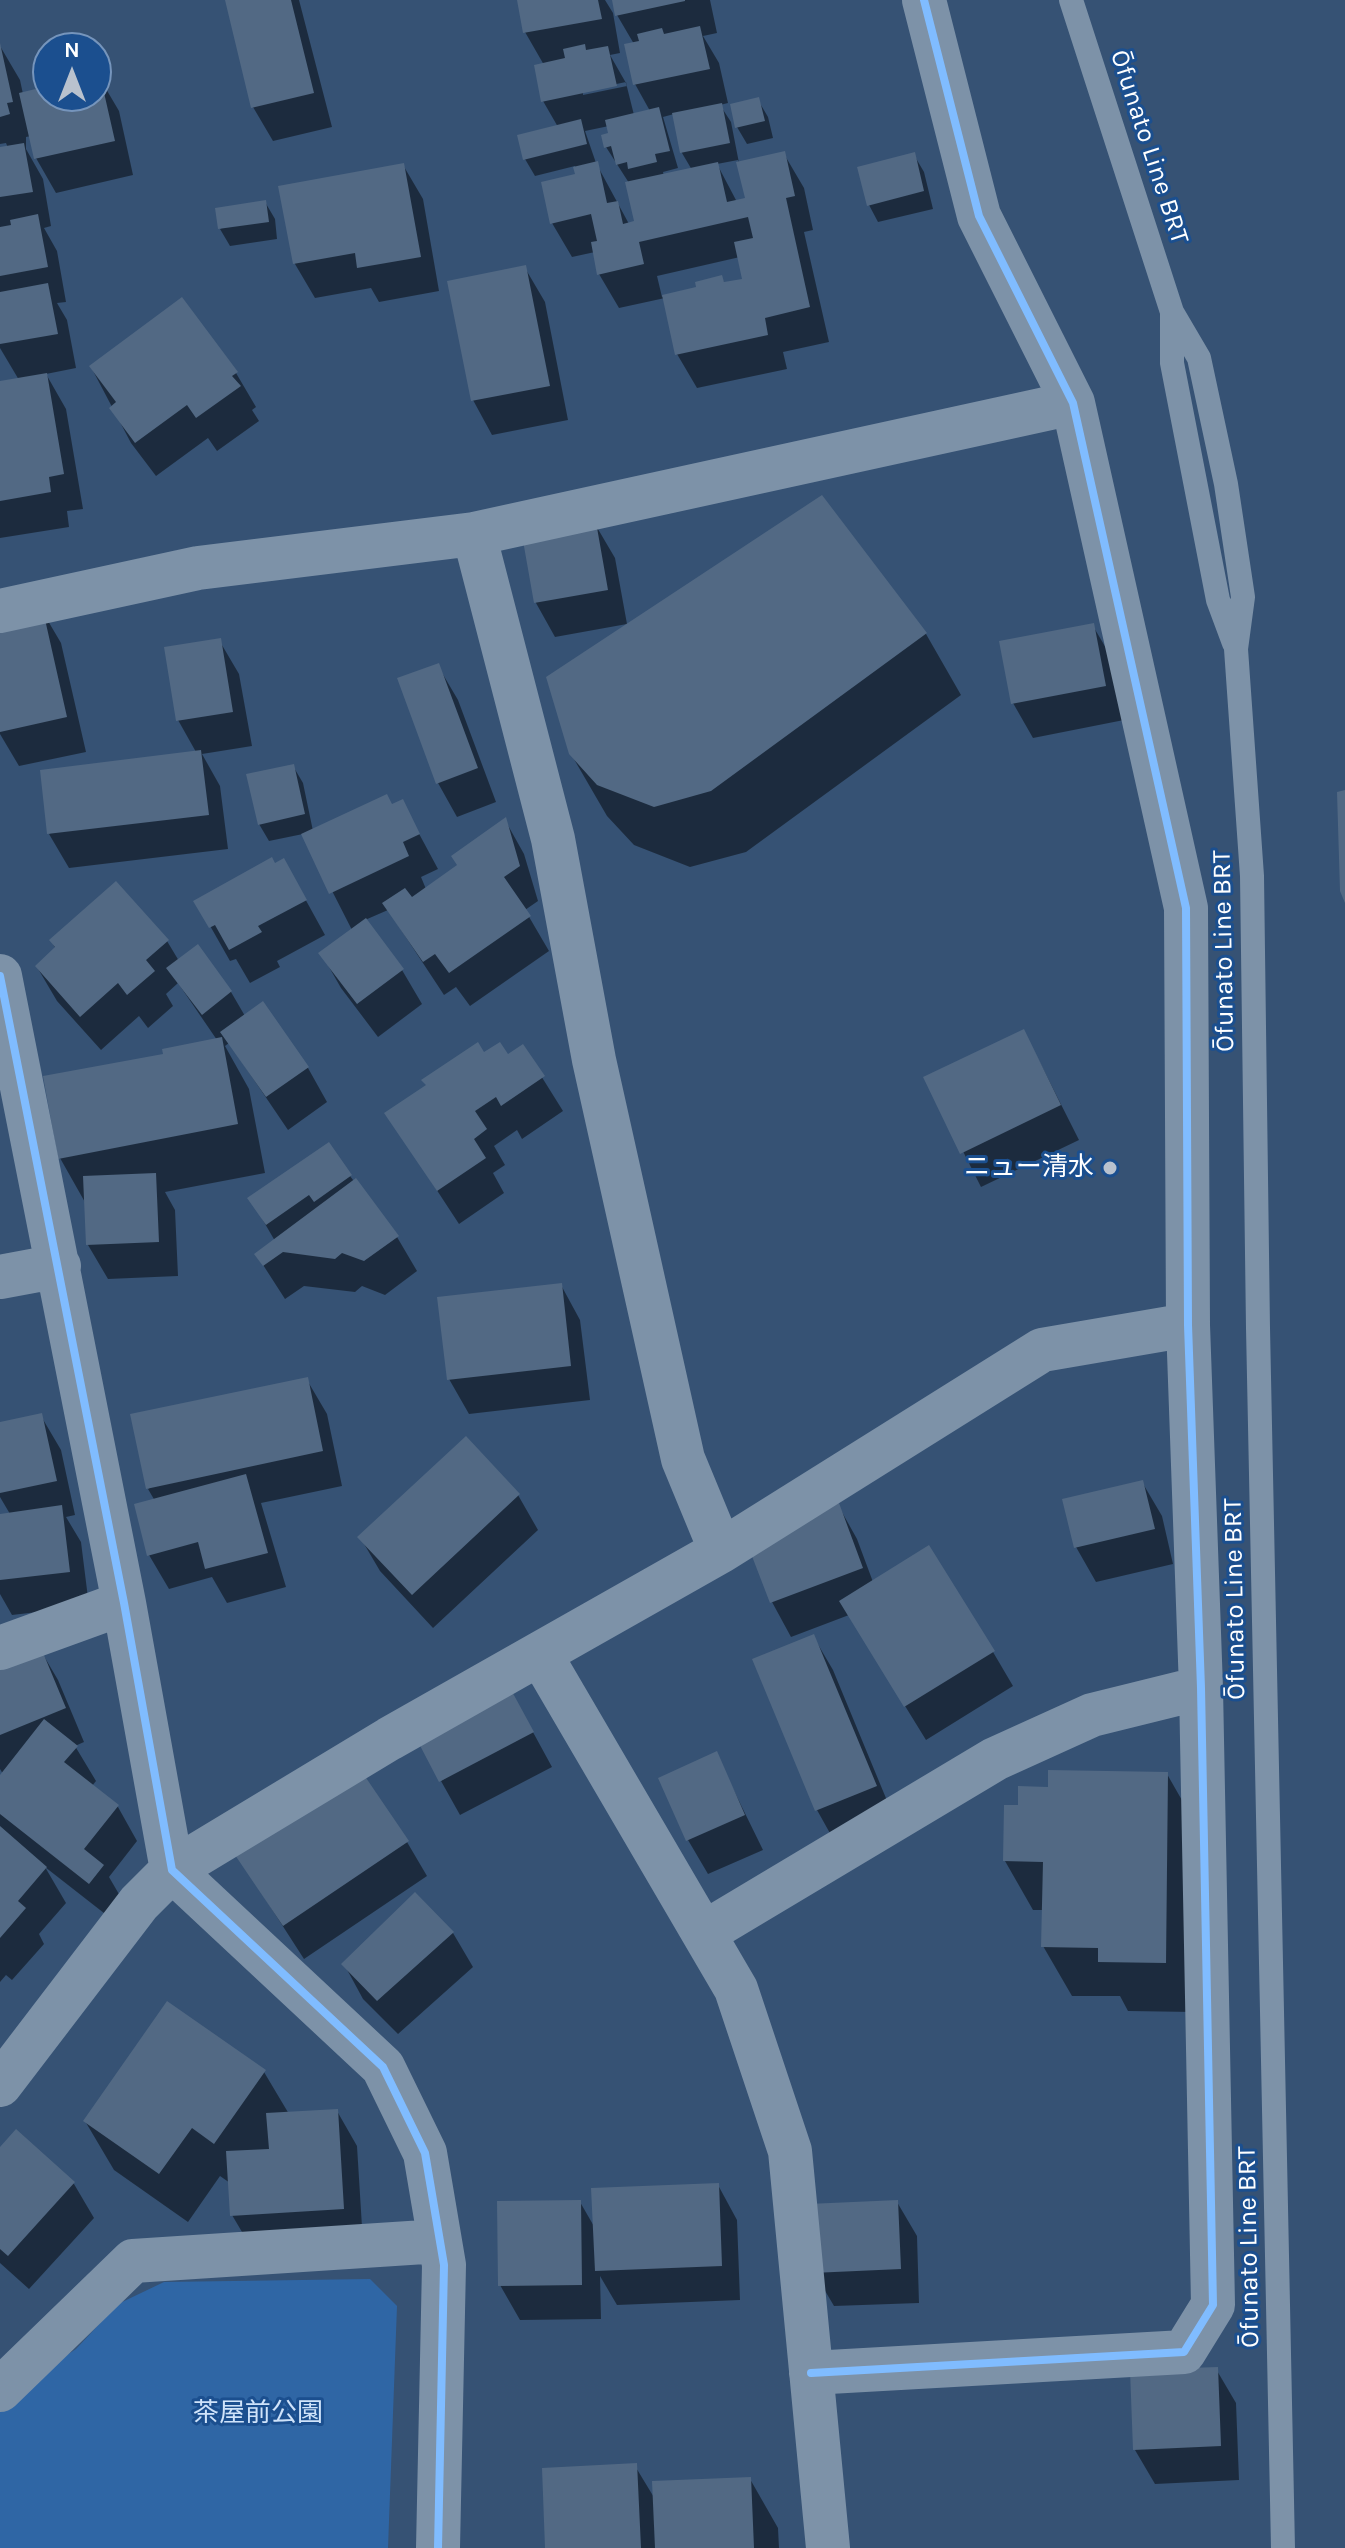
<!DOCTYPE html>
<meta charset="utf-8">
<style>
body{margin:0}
#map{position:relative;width:1345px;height:2548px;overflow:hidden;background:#365274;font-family:Karla,sans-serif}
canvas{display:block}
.north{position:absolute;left:32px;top:32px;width:80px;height:80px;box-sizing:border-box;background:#1b4f8f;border:2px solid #7695bc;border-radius:50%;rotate:0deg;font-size:22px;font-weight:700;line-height:32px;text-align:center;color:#fff}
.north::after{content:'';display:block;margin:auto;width:28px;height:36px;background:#b9c2ce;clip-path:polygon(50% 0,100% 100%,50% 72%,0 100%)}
</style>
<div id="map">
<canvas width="1345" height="2548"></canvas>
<div class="north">N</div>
</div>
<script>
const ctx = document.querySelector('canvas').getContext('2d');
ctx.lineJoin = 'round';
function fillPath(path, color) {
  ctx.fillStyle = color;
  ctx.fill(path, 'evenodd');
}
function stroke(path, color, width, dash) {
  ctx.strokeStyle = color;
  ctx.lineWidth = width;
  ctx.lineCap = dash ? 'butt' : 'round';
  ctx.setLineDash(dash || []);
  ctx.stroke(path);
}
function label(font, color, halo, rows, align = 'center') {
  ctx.font = font + ' Karla,"Noto Sans JP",sans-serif';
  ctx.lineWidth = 6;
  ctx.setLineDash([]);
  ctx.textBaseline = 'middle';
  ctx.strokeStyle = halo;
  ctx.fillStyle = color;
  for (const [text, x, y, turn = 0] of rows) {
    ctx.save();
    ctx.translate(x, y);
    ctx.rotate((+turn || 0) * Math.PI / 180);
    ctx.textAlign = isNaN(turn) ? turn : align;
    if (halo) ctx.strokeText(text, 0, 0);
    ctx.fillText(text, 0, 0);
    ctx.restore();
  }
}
fillPath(new Path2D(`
 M370,2279L397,2306L388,2548H0V2399L76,2349L118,2304L164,2282Z`), '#2f66a5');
fillPath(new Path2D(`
 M227,0H299L332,127L273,141L253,107Z
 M519,0H605L613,13L620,53L610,55L626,83L634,115L650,111L635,84L634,44L617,15L614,0H710L717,33L703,36L719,63L728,103L720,105L731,122L739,163L784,154L804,188L813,230L804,232L829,342L783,352L787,369L697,388L677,354L665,298L619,308L599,274L595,252L572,257L552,223L578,176L575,166L535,176L525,159L558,127L543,101L544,65L525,32ZM626,82L627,86L583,95V91ZM674,114L682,153L692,170L664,176L663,172L678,168L663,117ZM609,126L611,135L606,147L629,183L636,222L629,224L596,163L585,131ZM738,160L747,200L737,202L717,164ZM740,257L745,280L725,284L721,277L699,289L662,297L657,276Z
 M0,46L20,80L23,94L48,88V96H96L99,77L119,111L133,175L56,193L36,158L31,136L26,137V149L43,179L51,226L44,228L57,251L66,302L57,303L67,320L76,368L46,374L66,409L83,509L67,511L69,527L0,538V383L19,380L0,348V149L8,148L6,143L0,144Z
 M758,100L768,117L773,138L747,144L737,127Z
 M914,155L924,172L933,209L878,222L869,205Z
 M403,165L423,199L439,291L379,302L371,288L315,298L295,264L281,187Z
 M265,202L275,219L277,239L230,246L220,229Z
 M525,268L545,302L568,420L492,435L473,400Z
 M91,367L236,373L256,407L252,410L259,421L217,451L208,438L156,476L131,443Z
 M822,498L926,634L961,695L746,852L690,867L634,845L607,816L571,754Z
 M595,524L615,558L627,624L555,637L536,603L524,537Z
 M41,609L61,643L86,752L19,766L0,734V617Z
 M1093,626L1113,660L1124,720L1033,738L1013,703Z
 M219,640L239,674L252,746L202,754L220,786L228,849L69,868L49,834L196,752L178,720Z
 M438,666L458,700L496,802L457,817L438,783Z
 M293,766L303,783L313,831L402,802L438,869L421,877L426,889L460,866L505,820L524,854L538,901L525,910L549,951L470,1006L456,987L444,995L388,910L365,920L402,970L422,1004L378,1037L341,988L321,953L352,930L303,834L269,841L259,824Z
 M303,895L325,935L277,961L280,967L250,983L236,959L230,961L196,901Z
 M51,941H167L179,961L231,992L245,1016L308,1068L327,1102L288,1130L229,1043L225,1046L249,1089L265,1173L165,1192L175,1210L178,1276L108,1279L88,1245L86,1204L60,1158L165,1056L217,1040L178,983L166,994L173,1006L148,1028L139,1016L101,1050L57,1001L37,967L56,949Z
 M1024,1031L1079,1140L981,1187L926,1078Z
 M523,1047L563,1111L522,1139L517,1130L494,1146L505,1165L493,1173L504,1193L459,1224L387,1114Z
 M350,1176L397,1237L417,1271L385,1295L362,1286L355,1292L304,1286L285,1299L256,1254L275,1241L250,1198Z
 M561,1285L580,1320L590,1400L469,1414L449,1379Z
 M307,1380L327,1414L342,1486L261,1503L286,1587L227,1603L212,1577L169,1589L149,1555L155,1501L148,1489Z
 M41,1416L61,1450L75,1515L66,1517L81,1542L89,1606L12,1615L0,1594V1516L10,1514L0,1497V1424Z
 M1142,1482L1162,1516L1173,1564L1096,1582L1076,1547Z
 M518,1495L538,1530L433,1628L380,1571L360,1537Z
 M838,1505L857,1539L873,1582L993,1652L1013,1686L926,1740L849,1615L791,1637L772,1602Z
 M813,1636L833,1670L895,1820L836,1844L817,1810Z
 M38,1646L58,1680L84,1742L75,1746L96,1781L92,1786L118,1807L137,1841L109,1877L123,1901L109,1917L45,1867L66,1903L39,1934L44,1944L12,1980L6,1975L0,1982V1778L3,1774L0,1769V1661Z
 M528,1723L552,1767L460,1815L441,1781Z
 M716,1754L763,1850L708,1874L688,1840Z
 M1167,1774L1195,1823L1193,2012L1128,2011L1120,1996H1072L1043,1946L1044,1910H1033L1005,1861L1050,1789Z
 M407,1842L427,1876L304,1959L237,1855Z
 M453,1933L473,1967L398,2034L363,1999L344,1964Z
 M264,2072L289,2114L337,2111L357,2146L363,2243L252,2249L232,2215L230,2183L220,2176L188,2222L114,2170L85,2121Z
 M16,2132L74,2184L94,2218L29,2289L0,2263V2150Z
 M718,2185L737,2220L740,2300L617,2305L600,2276L601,2319L520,2320L500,2285L580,2202L595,2228Z
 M897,2202L917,2236L919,2303L834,2306L814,2272Z
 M1216,2369L1236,2403L1239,2480L1155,2484L1135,2450Z
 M635,2466L655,2499L750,2479L778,2528L779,2548H547Z`), '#0007');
fillPath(new Path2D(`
 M225,0H291L314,93L251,108Z
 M517,0H598L602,19L523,33Z
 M612,0H685V1L615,16Z
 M700,26L710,69L633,85L624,44L639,41L637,34L662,28L664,34Z
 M0,43L13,102L7,103L10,114L0,117Z
 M585,44L586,50L608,46L617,86L541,102L534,65L565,58L563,49Z
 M96,75H100L115,141L34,159L19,93L48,86V96H96Z
 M759,97L765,121L735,128L730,104Z
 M722,103L730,143L680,153L672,113Z
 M659,107L670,151L655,154L657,162L628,169L627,162L616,165L611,146L604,148L601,135L608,133L605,120Z
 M581,119L587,144L523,160L517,135Z
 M24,143L33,192L0,197V147Z
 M785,151L795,196L786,198L810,307L765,318L768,335L675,355L662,295L696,287L695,282L722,275L724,282L742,279L734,242L753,238L748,217L639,242L644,264L597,275L591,242L597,241L591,214L550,224L541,182L575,174L573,167L598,161L607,203L618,201L623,224L634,221L625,182L718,162L727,202L745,198L736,162Z
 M915,152L924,191L867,206L857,167Z
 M404,163L421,257L357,268L355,253L293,264L278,186Z
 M266,200L269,222L218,229L215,208Z
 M38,214L48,267L0,276V227L11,225L10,220Z
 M526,265L550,386L471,401L447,281Z
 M48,283L58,334L0,344V292Z
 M182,297L238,372L232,376L241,386L196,418L187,405L135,443L109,408L116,402L89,366Z
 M47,373L64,474L49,477L51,492L0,501V381Z
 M822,495L927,633L711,791L654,807L597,785L569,754L546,677Z
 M596,522L608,590L534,603L522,535Z
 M42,606L67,717L0,732V615Z
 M1094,623L1106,686L1011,704L999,641Z
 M221,638L233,712L176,721L164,647Z
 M439,663L478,768L436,784L397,678Z
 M201,750L209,815L47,834L40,770Z
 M294,764L305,814L258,825L246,774Z
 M1345,790V903L1340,891L1337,792Z
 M387,794L392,804L403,799L420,834L403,842L409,856L329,894L301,834Z
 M506,817L520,866L504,877L531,916L449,973L435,954L423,962L382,903L405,888L412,897L457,865L451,856Z
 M272,857L275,863L284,858L307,900L258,926L262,932L229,950L215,925L209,928L193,901Z
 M116,881L169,940L146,960L155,971L127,995L118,983L80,1017L35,966L55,947L49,940Z
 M366,918L404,969L357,1004L318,953Z
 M198,944L232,991L202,1015L166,968Z
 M263,1001L309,1067L266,1097L220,1032Z
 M1024,1029L1061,1105L960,1154L923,1077Z
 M222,1037L238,1124L58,1159L43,1076L163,1054L162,1049Z
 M478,1042L484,1052L500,1042L508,1054L523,1044L545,1076L501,1106L496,1097L475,1111L487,1129L474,1139L486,1158L437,1191L384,1113L426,1085L421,1080Z
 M329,1142L352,1175L314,1202L309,1195L266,1225L247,1198Z
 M156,1173L159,1242L86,1245L83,1176Z
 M356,1178L399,1236L364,1261L342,1253L335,1259L283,1252L263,1266L254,1254Z
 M562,1283L571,1366L447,1380L437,1297Z
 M308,1377L323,1451L146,1489L130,1414Z
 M42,1413L57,1481L0,1493V1422Z
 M466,1436L520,1494L412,1595L357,1537Z
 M246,1474L268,1553L205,1569L198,1542L147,1556L134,1504Z
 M1143,1480L1155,1529L1074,1548L1062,1499Z
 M839,1503L863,1568L770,1603L745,1538Z
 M62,1505L70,1572L0,1580V1514Z
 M929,1545L995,1651L904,1707L839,1601Z
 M814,1634L877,1786L815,1811L752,1659Z
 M39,1643L66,1708L0,1735V1659Z
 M509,1686L534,1732L439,1782L414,1734Z
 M44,1719L78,1746L64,1762L119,1805L84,1849L104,1865L89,1884L0,1814V1775Z
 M717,1751L745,1815L686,1841L658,1778Z
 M360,1769L409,1841L283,1926L235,1855Z
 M1048,1770L1168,1772L1166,1963L1098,1962V1948L1041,1947L1043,1862L1003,1861L1004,1805H1018V1786L1048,1787Z
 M0,1826L47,1867L18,1901L26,1908L0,1938Z
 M415,1892L454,1932L377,2001L341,1964Z
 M167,2001L266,2070L214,2144L192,2128L159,2174L83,2121Z
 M338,2109L344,2209L230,2216L226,2151L269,2149L266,2113Z
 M16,2129L75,2182L8,2256L0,2249V2147Z
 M719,2183L722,2266L595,2271L591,2188Z
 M581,2200L582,2285L498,2286L497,2201Z
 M898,2200L901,2269L812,2273L808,2204Z
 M1218,2367L1221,2446L1133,2450L1130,2370Z
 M637,2463L641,2548H545L542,2468Z
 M751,2477L754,2548H655L652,2481Z`), '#526984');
stroke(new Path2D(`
 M1071,0L1172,312L1199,358L1226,484L1243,597L1236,649L1252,876L1258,1328L1283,2548
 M1172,315V363L1218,600L1234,643`), '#7d92a8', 24);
stroke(new Path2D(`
 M474,534L553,839L594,1060L683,1459L721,1551
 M0,611L198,568L474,534L1073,403
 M0,976L124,1603L172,1870L383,2067L425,2153L444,2265L438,2548
 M0,1277L59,1266
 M0,1648L124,1603
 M540,1654L736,1989L790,2151L828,2548
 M704,1933L995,1759L1092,1715L1201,1688
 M0,2085L139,1903L172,1870L389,1739L721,1551L1042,1350L1188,1325
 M811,2373L1184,2352L1213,2305L1201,1688L1188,1325L1186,908L1073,403L979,216L924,0
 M0,2390L133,2261L440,2241`), '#7d92a8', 44);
stroke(new Path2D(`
 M0,976L124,1603L172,1870L383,2067L425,2153L444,2265L438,2548
 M811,2373L1184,2352L1213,2305L1201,1688L1188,1325L1186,908L1073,403L979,216L924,0`), '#80bcff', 8);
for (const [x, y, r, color] of [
 [1110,1168,8,"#b9c2ce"]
]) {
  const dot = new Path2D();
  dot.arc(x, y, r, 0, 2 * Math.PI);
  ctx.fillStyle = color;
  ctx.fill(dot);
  stroke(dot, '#1b4f8f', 3);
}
label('26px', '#fff', '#1b4f8f', [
 ["Ōfunato Line BRT",1149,147,72],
 ["Ōfunato Line BRT",1224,951,-91],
 ["Ōfunato Line BRT",1235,1599,-91],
 ["Ōfunato Line BRT",1249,2247,-91]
]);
label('26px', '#fff', '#1b4f8f', [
 ["ニュー清水",1094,1168]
], 'right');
label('26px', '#cfe3fa', '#1b4f8f', [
 ["茶屋前公園",258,2414]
]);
</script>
